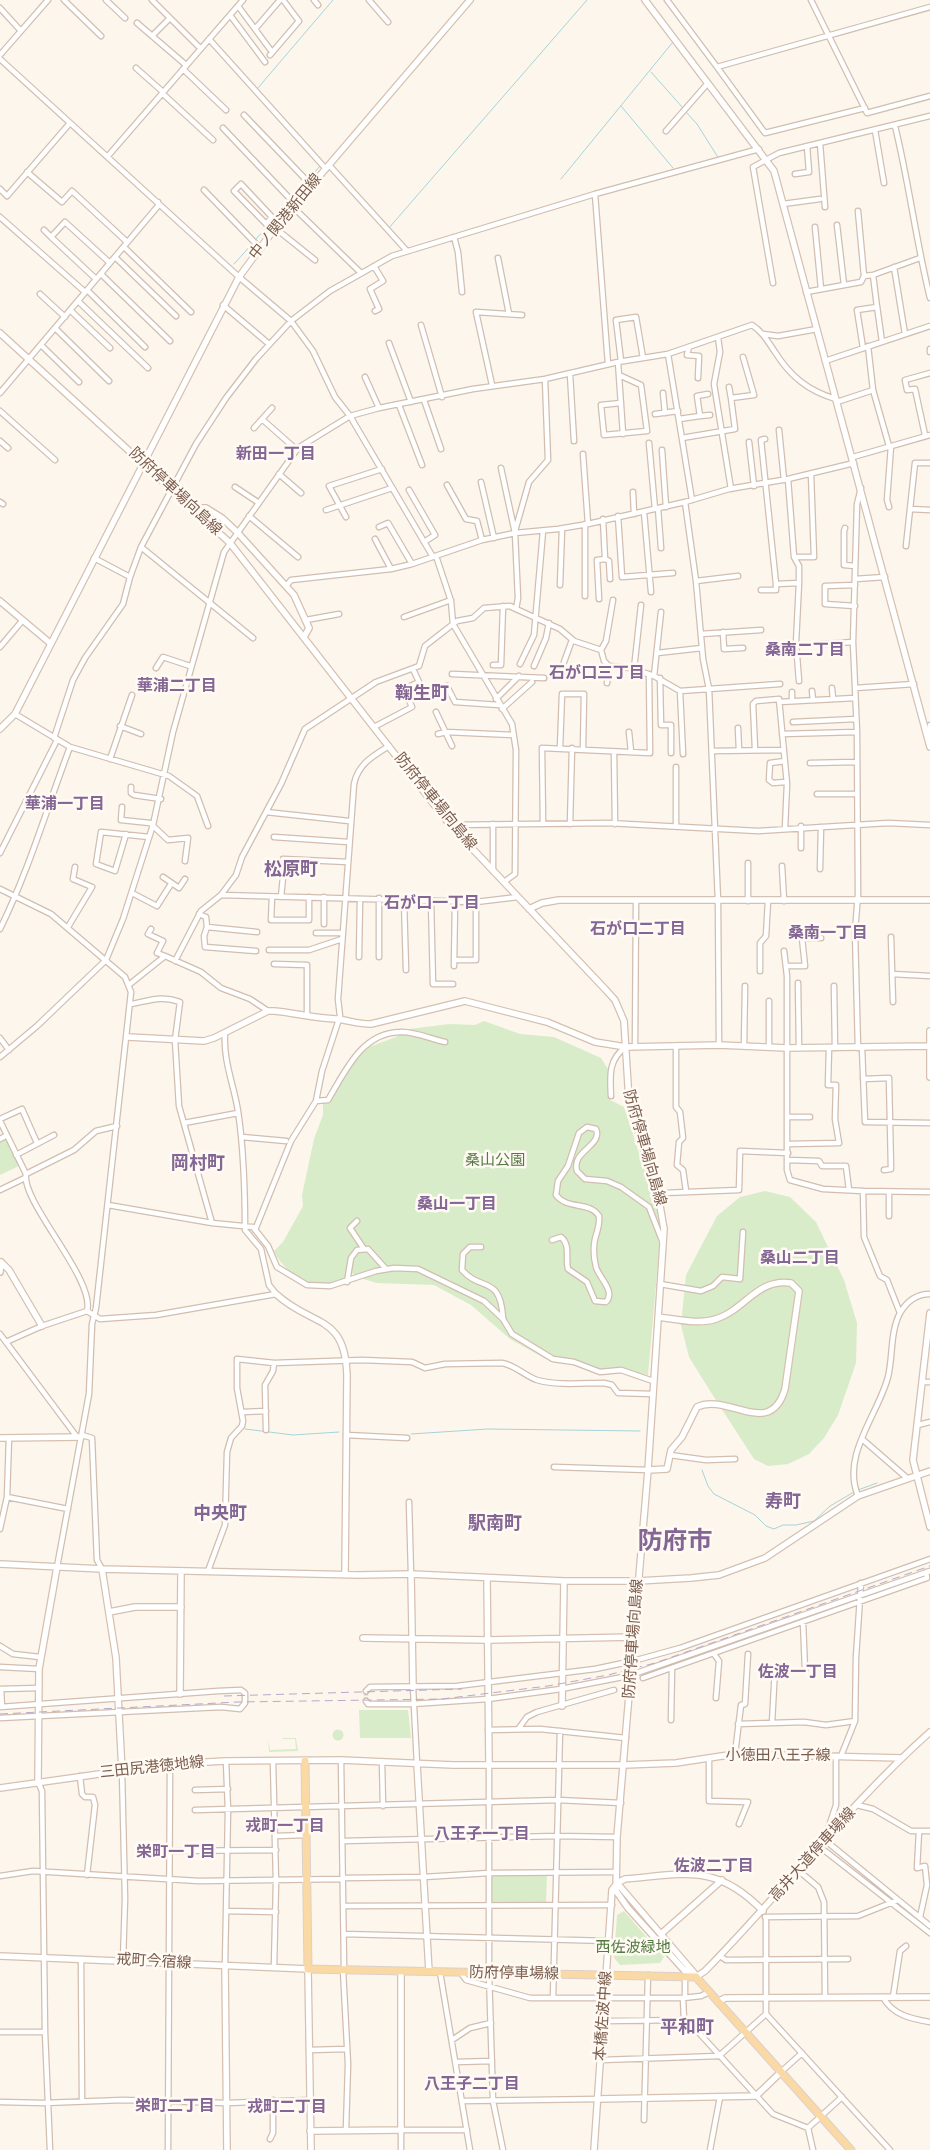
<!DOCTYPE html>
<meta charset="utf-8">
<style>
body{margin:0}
canvas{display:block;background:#fdf6ec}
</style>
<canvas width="930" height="2150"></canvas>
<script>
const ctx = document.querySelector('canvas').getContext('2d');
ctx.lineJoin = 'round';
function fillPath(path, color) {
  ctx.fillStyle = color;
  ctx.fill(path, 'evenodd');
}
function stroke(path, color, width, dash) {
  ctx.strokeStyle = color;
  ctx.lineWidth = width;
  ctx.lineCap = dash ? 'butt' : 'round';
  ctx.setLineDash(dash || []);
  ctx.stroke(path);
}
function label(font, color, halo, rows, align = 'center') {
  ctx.font = font + ' Roboto,"Noto Sans JP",sans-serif';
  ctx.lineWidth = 5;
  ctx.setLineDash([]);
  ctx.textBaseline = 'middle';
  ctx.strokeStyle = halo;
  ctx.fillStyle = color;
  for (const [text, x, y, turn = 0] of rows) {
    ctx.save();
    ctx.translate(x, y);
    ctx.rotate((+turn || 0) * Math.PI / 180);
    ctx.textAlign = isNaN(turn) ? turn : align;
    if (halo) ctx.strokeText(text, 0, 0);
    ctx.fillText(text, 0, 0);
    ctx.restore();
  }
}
fillPath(new Path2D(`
 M484,1021L520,1034L554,1037L601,1058L608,1069L610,1100L624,1107L658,1212L661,1228L648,1375L618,1368L598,1370L583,1364L551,1362L510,1339L471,1305L434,1285L377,1283L360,1278L347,1270L345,1278C337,1281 329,1285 321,1285C302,1285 281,1267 274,1251L283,1242L303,1206L302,1195L314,1139L323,1115V1104L330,1102L356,1060L369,1047L396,1037L409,1029L450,1024L475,1025Z
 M6,1137L19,1166L0,1175V1140Z
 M765,1191L790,1197L816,1222L844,1280L857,1323L856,1363L838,1415L824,1438L809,1454L788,1464L768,1466L754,1459L712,1394L689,1357L681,1325L686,1275L717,1216L740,1197Z
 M359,1710H408L411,1738H360Z
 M332.5 1735a5.5 5.5 0 1 1 11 0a5.5 5.5 0 1 1-11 0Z
 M283,1738H296L298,1751L269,1752L268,1739L270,1750L296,1749L295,1739H282Z
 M547,1875L546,1904L492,1903V1877L493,1876Z
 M624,1911L664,1957L660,1963L620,1965L614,1958L617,1915Z`), '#d8ecc9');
stroke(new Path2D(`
 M651,72L683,108
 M257,89L333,0
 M621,106L673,168
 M685,111L697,124L719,159
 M331,171L343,184
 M665,173L680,168
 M561,179L673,42
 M308,180L320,166
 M292,199L306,183
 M269,225L289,202
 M388,229L587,0
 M255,240L266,228
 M234,264L253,243
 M245,1429L293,1435L339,1432
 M354,1433L382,1435
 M411,1434L488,1429L640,1431
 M702,1470L708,1486L714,1494L755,1515L766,1526L774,1529L783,1525H796L814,1521L830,1506L854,1492
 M858,1490L877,1483`), '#a5d3da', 1);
stroke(new Path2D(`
 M366,1691V1701`), '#dcd0c4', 4.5, [4.5, 2]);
const street = new Path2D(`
 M64,0L101,36
 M106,0L125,18
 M152,0L200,48
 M314,0L318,5
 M369,0L388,22
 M667,0L717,67
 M811,0L867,113L930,96
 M238,6L272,52
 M0,8L21,31
 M230,15L265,62
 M137,23L186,65
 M255,29L280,0
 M152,36L170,18
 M209,39L326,169
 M0,55L48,0
 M270,55L299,21L283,0
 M0,59L239,277L291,321L313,351L335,397L350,416L433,557
 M136,68L163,92
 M183,69L226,110
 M162,93L213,140
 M865,108L765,133L717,67L930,7
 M244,115L311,185
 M895,126C909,183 916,241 930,298
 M223,128L295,204
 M875,130L884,183
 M666,131L708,83
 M820,143L825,207
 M108,156L243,0
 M329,165L407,251
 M27,172L62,202L72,191L127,242
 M795,174L809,172L807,146
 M0,189L7,196L70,123
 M204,190L260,248
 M595,194L608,364
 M783,204L820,199
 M293,207L361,273
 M858,211L864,276
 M0,217L85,292
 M266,224L272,217L241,184L234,191L273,231
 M837,225L844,285
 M815,227L821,289
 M275,228L315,260
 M44,230L51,237
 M454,237L458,252L462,292
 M124,247L191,312
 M115,257L176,316
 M498,258L509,314
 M374,266L383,281L370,289L379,309L375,311
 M894,267L905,334
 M101,274L170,341
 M96,279L51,237L65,222L110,263
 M773,283L753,167L779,153L930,116
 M87,290L145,347
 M806,292L861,282L864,276L873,275
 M40,294L65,317
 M78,301L148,368
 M223,305L269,344
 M877,306L882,342
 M70,310L110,348
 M421,325L442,397
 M55,328L109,381
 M763,334L778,336L817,329
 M718,337L720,352L714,384L731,489
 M389,343L411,402
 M41,345L79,382
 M868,346L873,390L889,446
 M689,347L687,355L699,356L698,378
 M863,348L857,310L877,307L873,275L920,258
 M930,349V352
 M668,354L692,500
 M621,361L616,320L636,317L643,358
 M825,361L930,326
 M618,362L623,434
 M570,374L574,441
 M619,375L641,385L647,431L604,435L601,405L621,403
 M365,377L379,408
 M492,385L476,312L522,315
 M729,387L731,398
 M0,393L158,206V202
 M663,393L665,413
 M424,400L441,449
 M837,402L873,390
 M399,405L422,465
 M0,411L55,460
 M655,414L678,411
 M700,416L710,415
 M679,419L700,416L697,396L708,394
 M263,420L297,450
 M254,428L272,408
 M779,430L784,480
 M925,435L915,389L907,390L905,380L930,373
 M682,438L735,429L731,398L754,395L743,357
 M765,439L761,440L776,584L799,583L796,643L799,681
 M0,441L8,448
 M749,442L754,486
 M649,443L655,509
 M662,450L666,507
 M583,454L588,524
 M853,457L930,435
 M930,463H915L910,509L930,510
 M501,468L515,533L518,598L516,609L560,629L574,641L601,650L604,661L609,666L631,668L654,676L680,691L780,684
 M279,474L301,493
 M788,479L794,557L799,566V583
 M481,482L494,538
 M447,485L466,519L477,521L482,540
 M235,487L259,503
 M409,490L435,535L424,542
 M633,492L634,514
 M0,502L3,504
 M685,502L696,581L703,659L709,689L718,901L719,1045
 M889,507L887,500L891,446
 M658,508L661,548
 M326,510L392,488
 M644,512L651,592
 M249,516L298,557
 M618,516L622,577L673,573
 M346,517L329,486L382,469
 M603,519L605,559L609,561L610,579
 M379,527L388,523L412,564
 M845,528L844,531V565L855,566
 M515,531L529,482L548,460L545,379
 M375,539L391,569
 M906,546L910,509
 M141,547L253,638
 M436,556L451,601L453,624L512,724L516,750L515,874L504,882
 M794,557H814L811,474
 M94,558L130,577
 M855,579L885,577
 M696,581L738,576
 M287,585L291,580L391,569L412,564L482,540L515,533L558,529L588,524L685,502L729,489L788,479L854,463
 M560,585L562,529
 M855,585L825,586V604L855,606
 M761,590H776V584
 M585,596V524
 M599,599L597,560L605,559
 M404,617L451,600
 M306,620L339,614
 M723,632L724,649L743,648
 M701,634L761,630
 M822,644L853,642
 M0,647L22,621
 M601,650L606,641L613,600
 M657,653L702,648
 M564,662L572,640
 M520,664L534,635L543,531
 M493,665H501L503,606
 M534,666L546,638L549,623
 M156,668L163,657L190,666
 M634,669L641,605
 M452,674L544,678
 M654,676L661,612
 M660,678L661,725H671V753
 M607,683L609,666
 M447,686L455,702L499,705
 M832,688L833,699
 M855,688L914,684
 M680,691L683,754
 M812,691L813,700
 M792,692V701
 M496,699L519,676
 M779,702L855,698
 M502,709L532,682
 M436,712L452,746
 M15,714L70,747L169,776L197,796L208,826
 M793,722L856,719
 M120,726L141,734
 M374,727L412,707L404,689L419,682L413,669
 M738,728L739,750
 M629,732L631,752
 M438,734L446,732L513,735
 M782,734L857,732
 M928,736L930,725
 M54,738L73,680L85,658L123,604L130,577L141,547L196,444L226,398L256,359L291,321L330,291L392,256L595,194L759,149
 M560,748L562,694H584L583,748
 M755,749L753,704L756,701L779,699L787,784L785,828
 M712,751L784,750
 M614,752L615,824
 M110,759L132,695
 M785,761L770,763L769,780L773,783L785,782
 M810,763L856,762
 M676,767V825
 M131,787V793L134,795L161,799
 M817,794H857
 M122,807L121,820L150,823L168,840L188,838L185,861
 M266,812L349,821
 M493,824V871
 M543,824L542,748L650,753L649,674
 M570,824L572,748
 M450,825L608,823L758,831L888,823L930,825
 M126,834L115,871L96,864L101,832L149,837
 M274,837L348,842
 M801,848V826
 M0,853L57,740
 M283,859L348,862
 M748,863V901
 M782,866L784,901
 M820,869L821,827
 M163,877L179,888L185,879
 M0,889L51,914L125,977L131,992L96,1308L92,1324L89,1394L57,1567
 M132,893L157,906L171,884
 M221,895L476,902L518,897
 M272,897L271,920H309V897
 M281,897L283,877
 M379,898V957
 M404,900L406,970
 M431,901L433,984H453
 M199,914L206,917L207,927
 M324,924V897
 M68,927L92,887L73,879L75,867
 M0,929C29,870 47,808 70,747
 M151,929L148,934L163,941L157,953L165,956
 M316,933H342
 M891,937L893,1002
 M269,950H309L342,939
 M256,951L205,947L204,936L207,927L257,932
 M784,951L787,976V1170L790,1180L823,1189L863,1191
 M359,957L360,899
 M454,960H476V902
 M175,961L201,911L221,895L236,875L242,857L281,784L305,729L376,682L419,666L425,646L457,621L473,618L484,608L510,606L516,609
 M274,964L307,965V1016
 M454,966L455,902
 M786,966H805L802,938H821
 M760,971V943L766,936L768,901
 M892,974L930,976
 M798,983L799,1048
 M130,984L165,956L201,972L221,988L250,999L268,1011
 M834,986L835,1048
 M769,1001V1047
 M131,1004C149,1001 161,995 180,1002L175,1040L179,1106L212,1223
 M0,1038L9,1050
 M744,1046L745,986
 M635,1047L636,901
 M676,1047V1107L680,1112L683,1138L679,1142L677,1165L683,1170L686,1191
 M858,1048L855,932L858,894L857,732L853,642L857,504L861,488
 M862,1048L865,1122L930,1123
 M0,1057L37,1026L106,960L123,919L153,825L173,732L224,552L298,448L350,416L379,408L473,389L545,379L618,362L668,354L752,325C763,332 768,342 775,352C790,376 808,391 836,399
 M863,1079L889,1078L891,1169L884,1170
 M611,1096C610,1077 608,1059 626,1047
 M316,1101L328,1100C345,1072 361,1033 400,1032C414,1031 431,1039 445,1042
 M787,1117H810
 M0,1119L22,1109L37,1143
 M0,1121L26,1174C21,1202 96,1280 87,1311
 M184,1123L238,1113
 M242,1137L286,1141
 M0,1139L7,1135
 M789,1144L839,1143L835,1119L836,1085H828L829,1048
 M16,1155L54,1135
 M788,1160L819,1161L822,1166H846L849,1190
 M26,1174L74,1150L96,1131L117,1126
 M0,1190L25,1178
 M663,1193L739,1190L740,1151L788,1153
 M108,1205L212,1223L253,1227L268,1246L277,1267L307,1285L330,1286L376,1271L394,1268L418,1269L484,1301L503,1319L512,1334L553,1359L574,1362L600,1372L621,1370L653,1381
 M889,1216V1192
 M357,1221L350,1228L364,1249
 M255,1230L291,1141L316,1101L322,1071L340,1016L338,999L354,784C358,764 373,756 389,746
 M552,1240L561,1237C571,1245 565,1258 568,1269L587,1282L595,1301L606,1302C616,1291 599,1278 596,1267C594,1259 593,1248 595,1239C597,1231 600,1225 599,1216C590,1201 567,1210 556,1195L558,1181L568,1166L579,1133L587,1127L596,1129C603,1146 571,1151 577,1171L585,1179L607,1181L621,1187L649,1207L663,1243
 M481,1247H470L463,1254L462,1270C481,1292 500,1274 503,1318
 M347,1282L351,1258L357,1250L368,1249L386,1269
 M660,1284L701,1291L713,1286L722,1277L740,1279L743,1232
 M900,1313L887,1280L880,1276L864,1237L863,1191L930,1192
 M0,1334L77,1437
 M6,1342L42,1326L87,1311L100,1319L156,1315L276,1294L269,1285L261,1249L245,1230C245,1190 244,1151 238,1111C234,1085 223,1061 225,1033
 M923,1382H930
 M243,1412L266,1411
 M918,1425L930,1422
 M266,1430L265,1385L273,1371L274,1363
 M82,1435L92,1438L97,1560L102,1569
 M346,1435L407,1438
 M862,1439L907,1478
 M670,1455L706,1460L735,1459
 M554,1467L648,1470
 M858,1496C841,1455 878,1415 888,1377C893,1357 890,1332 900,1313C907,1301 917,1294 930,1294
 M7,1497L68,1509
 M409,1502L411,1574
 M0,1529L7,1497L9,1438
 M208,1571L225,1525L227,1452L231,1438L242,1426L243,1421L237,1388V1359L274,1363L362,1360L412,1362L425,1368L445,1364L502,1363C515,1365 525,1376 537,1380C558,1386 584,1383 604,1383L612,1385L618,1393L653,1394
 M803,1622L805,1670
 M0,1646L13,1654L40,1657
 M714,1654L719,1661L716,1698
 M0,1667L39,1669
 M643,1678L927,1578L926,1572
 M413,1687L417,1764
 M0,1689L39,1688
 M1,1689L2,1707
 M366,1691L370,1687L457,1686L595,1669L633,1661L680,1648L930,1559
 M366,1701L368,1704H412L488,1699L561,1689L628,1676L930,1571
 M0,1707L218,1691L241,1690L245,1693V1703L240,1709L221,1707L0,1718
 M671,1720L672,1669
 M772,1723L775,1668
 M738,1724L804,1722L826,1725L855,1721
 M519,1728L527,1717L537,1712L614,1690
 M488,1730L540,1729L626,1738
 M735,1754L741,1705L745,1704L748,1654
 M841,1756L855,1721L856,1657L861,1583
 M709,1758V1801L748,1802L739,1824
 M341,1760L344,1967
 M273,1762L276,1882L274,1967
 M382,1762L383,1806
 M489,1765V1973L493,2101L503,2150
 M122,1771L125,1899L123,1960
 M80,1776L82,1794L85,1797H93L95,1805L87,1875
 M38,1782L42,1791L45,2032L50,2150
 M195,1790L228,1789
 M857,1805L873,1809L911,1831H930
 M195,1810L558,1800L621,1803
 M919,1832L917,1868L925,1866L927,1885L920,1917
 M831,1835L828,1829L836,1805V1756
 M276,1836L306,1835
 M343,1841L557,1836L617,1837
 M826,1841L930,1926
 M820,1847L930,1933
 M170,1851L276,1850
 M799,1871L818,1887L824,1902L825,1997
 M0,1876L33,1871L199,1881L343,1879
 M343,1878L424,1877L489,1873L615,1872
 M343,1906L612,1905
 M226,1911L276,1912
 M765,1917L858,1916L898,1900
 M766,1918V2014L890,2150
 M344,1934L610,1941
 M720,1956L726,1960L848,1959
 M81,1959L82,2100
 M225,1965L228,1810L226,1761
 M343,1970L348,2064L346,2129
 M440,1972L470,2150
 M460,1972L466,1980L530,1998H683L701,1996L709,1992
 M685,1977V1996
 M883,1997C892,2015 912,2019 930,2022
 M893,1997L900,1951L906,1946
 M553,1998L560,1731
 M683,1998L684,2020
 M604,2021L684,2020L690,2023L773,2114L808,2128
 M0,2032H45
 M452,2040L470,2028L491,2023
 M309,2050L347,2049
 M601,2060L719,2056L766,2014
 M456,2062L492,2061
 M781,2072L802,2053
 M462,2101L598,2099
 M0,2102L44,2103L123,2100L227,2103L310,2100
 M644,2120L648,1975
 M808,2128L842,2097
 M808,2128L813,2150
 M270,2139L273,2133V2100
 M168,2150L170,1764
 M401,2150V2130H467
 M710,2150L720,2097`);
const secondary = new Path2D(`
 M645,0L774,171L930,747
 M0,333L230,543L450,825L605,989L615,1000L624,1021L629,1101L659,1200L664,1229L648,1470L617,1837L616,1891L628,1908L684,1970L696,1977
 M192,508H206L222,518L237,532L294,595L309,628L304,637
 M0,601L50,643
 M0,729L15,714L239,277L275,228L470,0
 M529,909L542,903L559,900H930
 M930,1031V1077
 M128,1037L204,1041L214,1038L268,1011H274C295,1013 315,1018 336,1019C348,1020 357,1024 371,1024L465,1001L547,1022L595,1042L626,1047L719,1045L787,1048L930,1046
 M1,1262L9,1270L42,1326
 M0,1272L1,1262
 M276,1294C313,1328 345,1313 347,1376L345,1574
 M930,1313L913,1460L930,1527
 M0,1438L81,1437
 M648,1470L667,1469L671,1450L682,1437L697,1407C727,1392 770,1440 785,1389L799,1291L791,1283C757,1278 745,1310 716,1319C698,1325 676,1319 658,1317
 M0,1564L102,1569L359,1575L411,1574L564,1581H638L691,1578L719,1575L765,1558L858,1496L930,1471
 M102,1569L116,1658L122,1771
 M411,1574L413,1687
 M487,1578L489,1765
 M109,1612L135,1607H181
 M363,1638L488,1640L634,1637
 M180,1694L181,1571
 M562,1706L564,1581
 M417,1764L429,1972
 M38,1782L39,1669L57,1567
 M0,1788L170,1764L226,1761L341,1760L453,1765H624L676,1763L735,1754L902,1758
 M617,1883L625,1879C686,1874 716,1863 763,1911
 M617,1883L695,1974
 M661,1934L722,1880
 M0,1956L308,1969L311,2150
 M225,1965L227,2150
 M696,1977L705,1971C782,1893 848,1805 930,1732
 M718,2002L725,1998L930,1997
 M598,2099L756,2096L781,2072
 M310,2131L401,2130V1971
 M594,2150L612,1890L615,1886`);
const primary = new Path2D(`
 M305,1761L308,1969L696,1977L851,2150`);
stroke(street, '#d1beb0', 7);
stroke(secondary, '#d6c0b0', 8);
stroke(primary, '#dad1cd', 9);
stroke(street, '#fff', 4.5);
stroke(secondary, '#fff', 5.5);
stroke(primary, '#fbd9a5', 7);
stroke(new Path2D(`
 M224,1696L462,1689
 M0,1714L238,1702L442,1699L548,1686L608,1675L655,1663L930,1566`), '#b9a8c9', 1, [8, 5]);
label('15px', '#7a5c4d', '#fffaf3', [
 ["中ノ関港新田線",286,217,-51],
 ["防府停車場向島線",175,492,43],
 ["防府停車場向島線",435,802,51],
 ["防府停車場向島線",644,1148,74],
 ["防府停車場向島線",634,1639,-86],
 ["小徳田八王子線",778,1756],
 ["三田尻港徳地線",152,1768,-6],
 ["高井大道停車場線",813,1855,-48],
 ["戒町今宿線",154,1962,3],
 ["防府停車場線",514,1974,1],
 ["本橋佐波中線",604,2016,-86]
]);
label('15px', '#537a41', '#fffaf3', [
 ["桑山公園",495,1161],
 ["西佐波緑地",633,1948]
]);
label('bold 16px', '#846695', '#fffaf3', [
 ["新田一丁目",276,455],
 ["桑南二丁目",805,651],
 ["石が口三丁目",597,674],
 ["華浦二丁目",177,687],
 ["華浦一丁目",65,805],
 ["石が口一丁目",432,904],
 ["石が口二丁目",638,930],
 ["桑南一丁目",828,934],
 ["桑山一丁目",457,1205],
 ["桑山二丁目",800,1259],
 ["佐波一丁目",798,1673],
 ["戎町一丁目",285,1827],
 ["八王子一丁目",482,1835],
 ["栄町一丁目",176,1853],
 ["佐波二丁目",714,1867],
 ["八王子二丁目",472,2085],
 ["栄町二丁目",175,2107],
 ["戎町二丁目",287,2108]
]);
label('bold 18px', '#846695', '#fffaf3', [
 ["鞠生町",422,694],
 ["松原町",291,870],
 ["岡村町",198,1164],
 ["寿町",783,1502],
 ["中央町",220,1514],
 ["駅南町",495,1524],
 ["平和町",687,2028]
]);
label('bold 25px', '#846695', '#fffaf3', [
 ["防府市",675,1543]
]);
</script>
